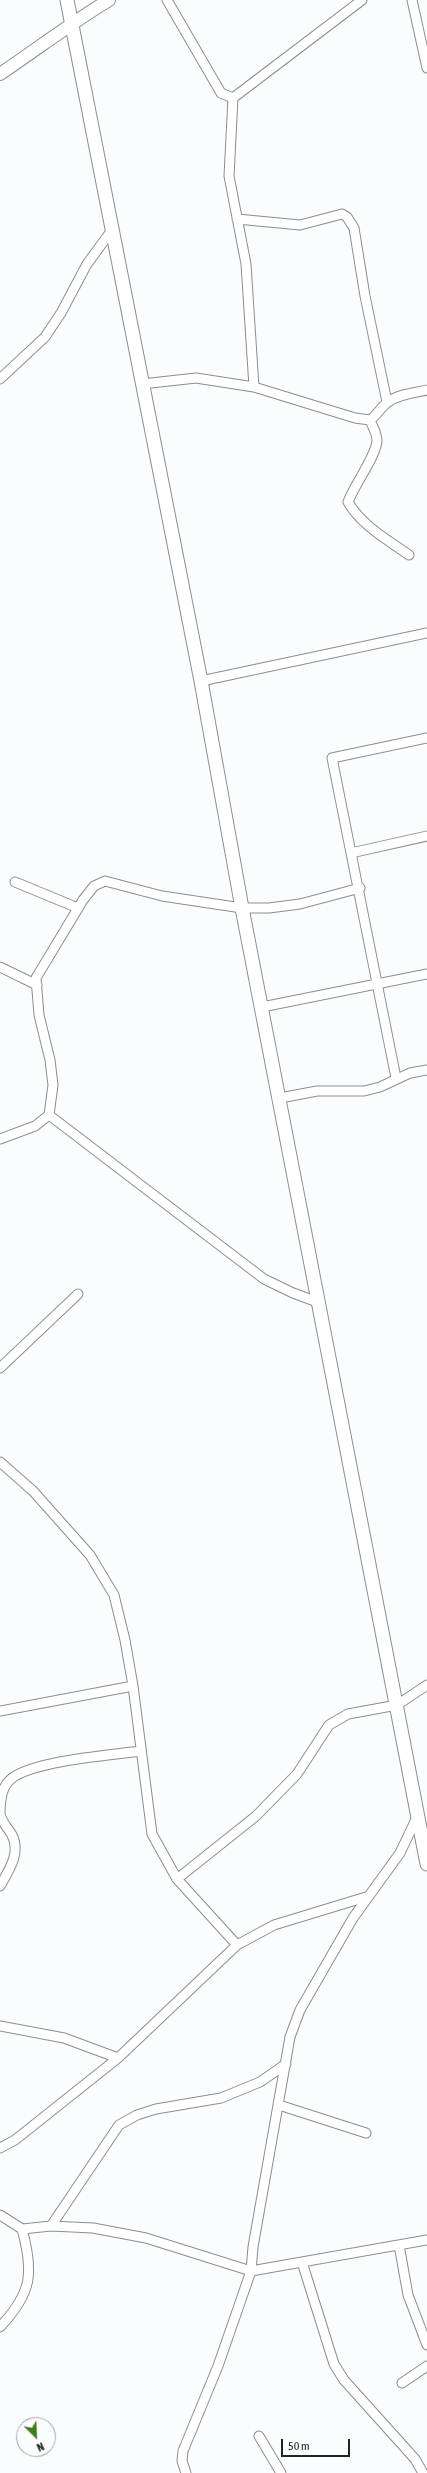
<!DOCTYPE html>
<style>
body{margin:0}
#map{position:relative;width:427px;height:2473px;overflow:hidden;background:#fafcfe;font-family:"Asap Condensed",sans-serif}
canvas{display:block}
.north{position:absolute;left:16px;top:2417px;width:40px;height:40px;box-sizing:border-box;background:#fafcfe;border:1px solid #a4a6a8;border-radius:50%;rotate:156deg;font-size:11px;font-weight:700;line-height:16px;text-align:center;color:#222426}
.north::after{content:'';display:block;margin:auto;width:14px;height:18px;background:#427c14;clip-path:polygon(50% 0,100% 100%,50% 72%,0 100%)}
.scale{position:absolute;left:281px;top:2439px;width:69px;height:18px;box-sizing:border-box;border:2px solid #222426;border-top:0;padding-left:5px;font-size:12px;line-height:14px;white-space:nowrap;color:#222426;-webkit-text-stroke:3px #fafcfe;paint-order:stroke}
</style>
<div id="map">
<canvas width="427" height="2473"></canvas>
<div class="north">N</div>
<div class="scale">50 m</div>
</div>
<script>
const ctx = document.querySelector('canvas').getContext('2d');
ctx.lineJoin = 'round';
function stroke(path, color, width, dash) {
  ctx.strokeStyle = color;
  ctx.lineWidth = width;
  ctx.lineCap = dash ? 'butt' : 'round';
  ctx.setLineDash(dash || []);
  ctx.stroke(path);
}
const minor = new Path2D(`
 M167,0L221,93L233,98
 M412,0L427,68
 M237,219L300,225L342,214L347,217L354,228L365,296L387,402
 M0,379L45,337L61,313L87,264L112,230
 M142,384L196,378L254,387L355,418L370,420C377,415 381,407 388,402C399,394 414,393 427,390
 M254,387L246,264L229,176L233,98L362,0
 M370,420C372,425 377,434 377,440C377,455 354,485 348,502C361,525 388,540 409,555
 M201,681L427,633
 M351,853L427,836
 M15,882L78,908
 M0,967L37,985
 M262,1007L427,974
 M396,1078L332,758L427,738
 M280,1098L317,1091H364L380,1087L410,1073L427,1070
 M49,1115L264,1279L293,1293L320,1303
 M0,1139L35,1126L49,1115L53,1085L50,1060L39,1015L36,978L83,900L94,886L105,881L162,896L242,908H269L300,904L360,888
 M0,1368L78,1294
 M0,1462L33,1491L90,1555L114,1595L125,1640L133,1686L152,1834L177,1879L237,1945
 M0,1711L133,1686
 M177,1879L256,1816L297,1774L329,1725L348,1714L397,1705L427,1685
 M0,1886C9,1870 21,1853 12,1835C8,1828 1,1821 0,1814C0,1804 1,1790 8,1782C24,1761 113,1755 140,1751
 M0,2026L64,2038L118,2058
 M279,2105L366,2133
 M0,2148L15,2140L118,2058L237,1945L274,1925L366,1897
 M0,2215L22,2229C34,2273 32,2293 0,2327
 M51,2226L119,2125L137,2115L156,2109L221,2098L260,2082L286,2064
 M22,2229L51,2226L93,2228L146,2238L251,2271L427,2240
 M399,2245L408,2295L427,2345
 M302,2262L334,2364L344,2380L415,2459L423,2473
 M402,2383L427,2366
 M259,2436L281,2473
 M186,2473L182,2461L183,2451L218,2366L251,2271L253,2247L290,2037L300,2010L353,1918L400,1853L418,1815`);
const tertiary = new Path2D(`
 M0,74C37,49 71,23 109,0`);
const secondary = new Path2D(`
 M67,0L201,681L242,908L427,1864`);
stroke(minor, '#8a8e95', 11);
stroke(tertiary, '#8a8e95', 14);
stroke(secondary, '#8a8e95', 15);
stroke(minor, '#fff', 9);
stroke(tertiary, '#fff', 12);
stroke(secondary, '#fff', 13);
</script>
